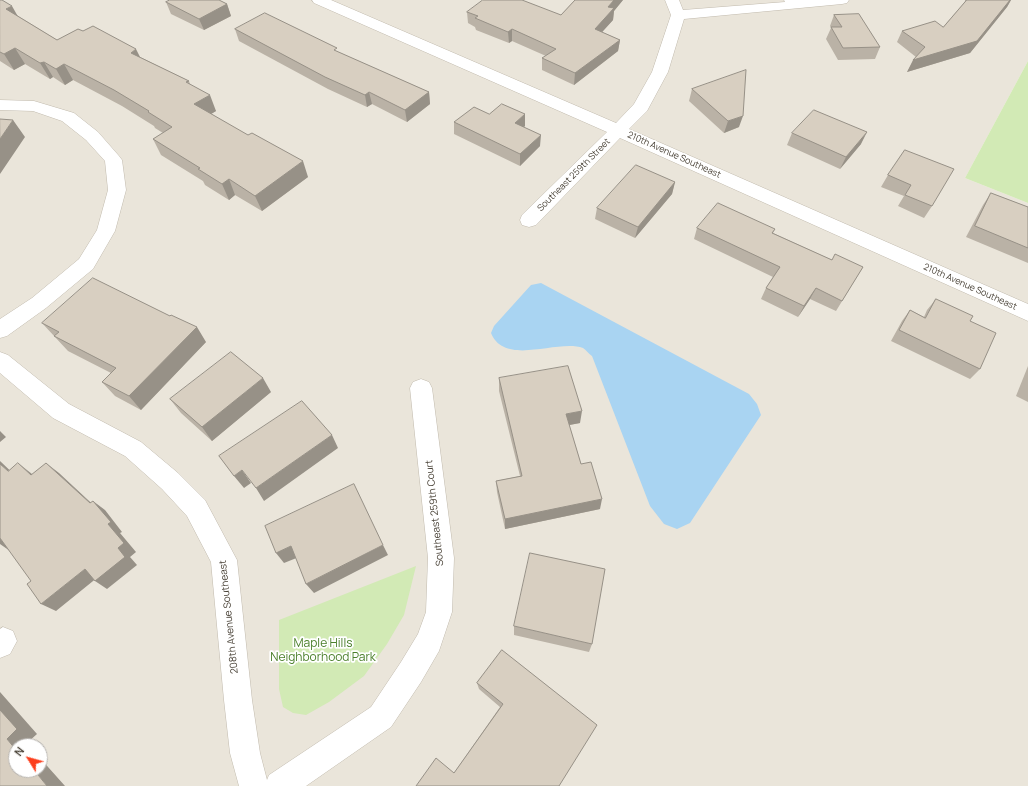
<!DOCTYPE html>
<style>
body{margin:0}
#map{position:relative;width:1028px;height:786px;overflow:hidden;background:#f6f3ec;font-family:Manrope,sans-serif}
canvas{display:block}
.north{position:absolute;left:8px;top:738px;width:40px;height:40px;box-sizing:border-box;background:#fff;border:1px solid #b7b4b0;border-radius:50%;rotate:307deg;font-size:11px;font-weight:700;line-height:16px;text-align:center;color:#4b4439}
.north::after{content:'';display:block;margin:auto;width:14px;height:18px;background:#fc3f1d;clip-path:polygon(50% 0,100% 100%,50% 72%,0 100%)}
</style>
<div id="map">
<canvas width="1028" height="786"></canvas>
<div class="north">N</div>
</div>
<script>
const ctx = document.querySelector('canvas').getContext('2d');
ctx.lineJoin = 'round';
function fillPath(path, color) {
  ctx.fillStyle = color;
  ctx.fill(path, 'evenodd');
}
function stroke(path, color, width, dash) {
  ctx.strokeStyle = color;
  ctx.lineWidth = width;
  ctx.lineCap = dash ? 'butt' : 'round';
  ctx.setLineDash(dash || []);
  ctx.stroke(path);
}
function label(font, color, halo, rows, align = 'center') {
  ctx.font = font + ' Manrope,sans-serif';
  ctx.lineWidth = 3.5;
  ctx.setLineDash([]);
  ctx.textBaseline = 'middle';
  ctx.strokeStyle = halo;
  ctx.fillStyle = color;
  for (const [text, x, y, turn = 0] of rows) {
    ctx.save();
    ctx.translate(x, y);
    ctx.rotate((+turn || 0) * Math.PI / 180);
    ctx.textAlign = isNaN(turn) ? turn : align;
    if (halo) ctx.strokeText(text, 0, 0);
    ctx.fillText(text, 0, 0);
    ctx.restore();
  }
}
fillPath(new Path2D(`
 M0,0H1028V61L965,178L1028,203V786H0ZM16,746H40V770H16Z`), '#eae5da');
fillPath(new Path2D(`
 M1028,61V203L965,178Z
 M416,566L404,615L387,644L364,676L329,702L306,715L293,713L283,707L279,689V620Z`), '#d2eab5');
fillPath(new Path2D(`
 M541,283L749,394L757,404L761,415L690,523L677,529L664,524L650,506L592,356C589,354 586,350 583,348C557,339 505,367 491,333L494,326L531,285Z`), '#a9d4f2');
const minor = new Path2D(`
 M312,0H331L616,123L634,104L652,72L671,15L665,0H679L683,10L785,2L784,0H849L847,3L842,4L684,19L668,72L647,111L629,129L1028,304V321L620,138L536,225L529,227L522,225L520,220L522,215L607,132L314,3Z
 M0,100L34,101L74,113L98,132L119,156L122,160L126,190L115,231L93,269L46,308L7,336L0,338V319L32,298L79,259L97,230L108,190L105,161L86,140L62,121L33,111L0,110Z
 M0,352L8,355L69,404L141,442L178,473L205,500L237,560L252,700L260,753L267,780L269,775L371,707L401,662L418,634L426,612L428,558L410,388L413,382L421,379L429,382L432,388L454,558L452,612L439,651L421,682L391,727L306,786H239L230,753L224,700L211,562L187,516L162,489L125,456L53,418L0,373Z
 M3,627L13,631L17,641L10,654L0,658V629Z`);
stroke(minor, '#c2bbae', 1);
fillPath(minor, '#fff');
fillPath(new Path2D(`
 M0,0L18,16L57,40L83,31L140,57L189,81L190,84L216,111L211,114L308,177L262,211L235,195L229,200L205,185L203,181L161,155L153,139L163,133L155,128L154,126L122,106L73,80L65,85L53,77L50,79L25,64L14,70L0,61Z
 M575,0H623L614,11L613,20L602,32L620,40L618,51L574,85L542,70V58L546,56L512,41L509,43L476,30L475,27L468,23L467,12L561,15Z
 M965,0H1011L1007,7L970,53L907,72L916,57L897,42L902,31L943,27L965,2Z
 M221,1L227,4L231,16L204,30L171,14L166,2Z
 M834,15L880,47L875,59L838,60L826,39L831,28L830,26Z
 M235,29L338,52L429,92L430,104L407,122L372,104L367,107L328,89L239,41Z
 M692,89L739,127L724,133L689,101Z
 M489,114L525,126L524,127L540,146L520,166L454,134V122Z
 M792,133L861,144L840,169L787,145Z
 M905,150L932,206L924,218L898,206L904,196L881,187L888,175Z
 M675,182L672,194L635,238L595,219L597,208Z
 M991,193L1028,207V263L966,237L983,205Z
 M697,228L775,229L773,233L832,260L863,267L836,311L810,299L798,317L761,299L766,288L773,277L694,239Z
 M936,299L970,321L980,369L970,379L891,341L902,321L910,310L924,317L927,310Z
 M42,323L206,342L141,410L115,396L102,382L111,373L68,351Z
 M1028,366V402L1016,396Z
 M499,378L580,423L569,425L581,464L600,509L505,529L497,492L496,481L520,476L499,391Z
 M271,392L212,441L181,413L170,399Z
 M514,626L592,644L589,652L514,635Z
 M502,650L559,786L454,773L500,707L479,689L477,683Z`), '#bab2a6');
fillPath(new Path2D(`
 M614,0H623L614,11L613,20L594,41L595,29L608,7Z
 M1010,0H1011L1007,7L970,53L907,72L913,60Z
 M227,4L231,16L204,30L199,19Z
 M12,6L21,22L6,9Z
 M512,29V41L509,43L508,32Z
 M620,40L618,51L574,85L575,73Z
 M15,48L25,64L14,70L4,54Z
 M136,49L144,65L131,53Z
 M44,62L53,77L50,79L40,63Z
 M64,64L73,80L65,85L56,69Z
 M369,92L372,104L367,107L365,95Z
 M429,92L430,104L407,122L405,110Z
 M210,95L216,111L201,120L194,104Z
 M525,114V126L515,134V123Z
 M743,116L739,127L724,133L728,121Z
 M13,120L25,137L0,174V139Z
 M867,132L861,144L840,169L846,157Z
 M541,135L540,146L520,166V154Z
 M303,161L308,177L262,211L255,196Z
 M229,179L235,195L229,200L222,184Z
 M675,182L672,194L635,238L638,227Z
 M816,288L810,299L798,317L804,306Z
 M197,327L206,342L141,410L129,396Z
 M263,378L271,392L212,441L202,427Z
 M582,411L580,423L564,426L566,414Z
 M0,431L6,437L0,442Z
 M332,435L338,448L264,501L256,488Z
 M0,461L22,482L8,471L0,464Z
 M18,463L32,474L44,485L31,475Z
 M46,463L59,473L102,513L90,503Z
 M242,470L251,483L244,488L234,476Z
 M602,499L600,509L505,529V519Z
 M93,501L105,510L122,532L120,533L136,552L130,557L137,565L107,589L95,581L118,548L108,524Z
 M0,538L10,551L0,544Z
 M383,545L388,555L314,593L306,584Z
 M291,546L299,557L284,563L276,553Z
 M85,569L98,577L56,611L41,604Z
 M0,692L37,734L27,743L30,746H16V750L7,739L0,710Z
 M40,758L65,786H47L34,770H40Z`), '#979187');
const building = new Path2D(`
 M0,0H2L12,6L6,9L57,40L78,29L83,31L93,26L136,49L131,53L189,81L186,82L210,95L194,104L248,135L252,133L303,161L255,196L229,179L222,184L198,169L200,168L153,139L172,127L148,112L149,111L114,90L64,64L56,69L44,62L40,63L15,48L4,54L0,52Z
 M170,0H219L227,4L199,19L166,2Z
 M483,0H522L561,15L575,0H614L608,7L614,8L595,29L620,40L575,73L542,58L556,49L512,29L508,32L475,18L478,16L467,12Z
 M967,0H1010L977,41L913,60L925,47L902,31L935,21L943,27Z
 M265,13L337,48L334,50L429,92L405,110L369,92L365,95L325,77L235,29Z
 M859,14L880,47L843,48L831,27H842L834,15Z
 M746,70L743,116L728,121L692,89Z
 M502,104L525,114L515,123L541,135L520,154L454,122L474,107L489,114Z
 M814,110L867,132L846,157L792,133Z
 M0,119L13,120L0,139Z
 M905,150L954,169L932,206L905,195L911,185L888,175Z
 M636,165L675,182L638,227L597,208Z
 M991,193L1028,207V248L975,226Z
 M718,203L775,229L772,233L832,260L835,254L863,267L842,301L816,288L804,306L766,288L780,267L697,228Z
 M93,278L170,316L171,315L197,327L129,396L102,382L116,368L54,336L59,332L42,323Z
 M936,299L973,316L970,321L996,333L980,369L899,330L910,310L925,318Z
 M231,352L263,378L202,427L170,399Z
 M568,366L582,411L566,414L581,464L591,462L602,499L505,519L496,481L522,476L499,378Z
 M302,401L332,435L256,488L242,470L234,476L219,456Z
 M18,463L31,475L46,463L90,503L93,501L111,522L108,524L124,543L118,548L125,557L95,581L85,569L41,604L27,584L31,581L0,538V464L8,471Z
 M354,484L383,545L306,584L291,546L276,553L265,526Z
 M530,553L605,569L592,644L514,626Z
 M502,650L597,725L559,786H416L436,758L454,773L503,704L477,683Z
 M0,710L17,729L7,739L16,750V770H34L47,786H0Z`);
fillPath(building, '#d8cfc1');
stroke(building, '#979187', 1);
label('9px', '#4b4439', '#fff', [
 ["210th Avenue Southeast",674,155,24],
 ["Southeast 259th Street",574,175,-45],
 ["210th Avenue Southeast",970,287,24]
]);
label('10px', '#4b4439', '#fff', [
 ["Southeast 259th Court",435,513,-96],
 ["208th Avenue Southeast",229,617,-96]
]);
label('12px', '#4a7f2a', '#fff', [
 ["Maple Hills",323,644],
 ["Neighborhood Park",323,658]
]);
</script>
